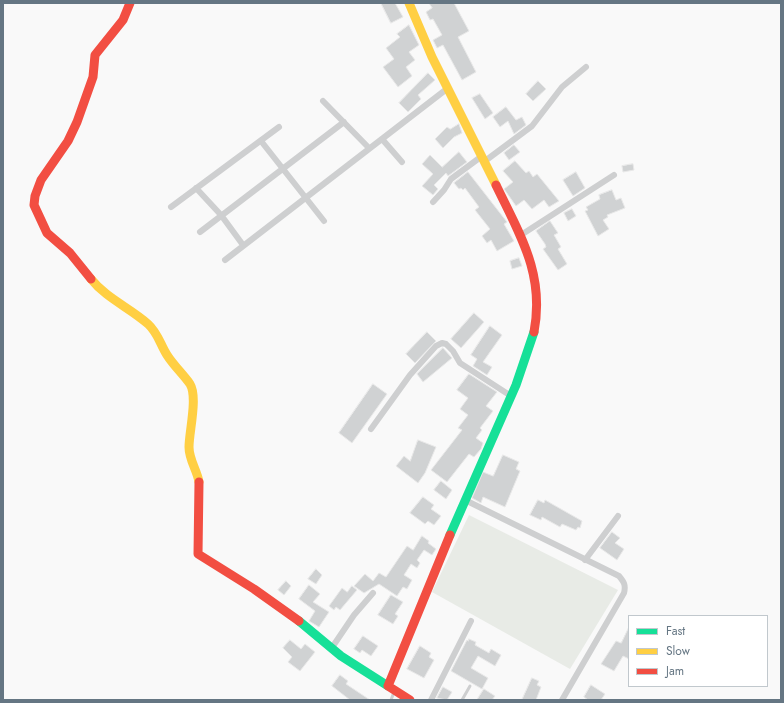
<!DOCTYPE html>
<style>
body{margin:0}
#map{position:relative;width:784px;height:703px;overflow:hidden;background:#f9f9f9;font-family:Jost,sans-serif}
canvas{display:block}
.frame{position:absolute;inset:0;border:4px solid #657683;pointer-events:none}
.legend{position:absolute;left:628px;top:615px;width:140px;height:72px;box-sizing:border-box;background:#fff;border:1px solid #c1c8cd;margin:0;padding:5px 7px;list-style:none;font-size:12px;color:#657683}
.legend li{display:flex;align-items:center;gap:8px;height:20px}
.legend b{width:20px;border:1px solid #c1c8cd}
</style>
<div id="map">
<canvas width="784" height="703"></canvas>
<div class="frame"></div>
<ul class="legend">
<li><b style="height:5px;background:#16e098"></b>Fast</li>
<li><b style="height:5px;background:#ffcf43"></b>Slow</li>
<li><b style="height:5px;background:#f24e42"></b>Jam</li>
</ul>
</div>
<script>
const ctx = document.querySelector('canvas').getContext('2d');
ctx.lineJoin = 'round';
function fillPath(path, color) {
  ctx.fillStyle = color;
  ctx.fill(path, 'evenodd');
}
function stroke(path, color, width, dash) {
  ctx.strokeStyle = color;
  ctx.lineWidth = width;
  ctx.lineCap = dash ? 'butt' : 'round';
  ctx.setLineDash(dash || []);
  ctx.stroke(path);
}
fillPath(new Path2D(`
 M469,515L618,590L570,669L432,592Z`), '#e8ebe6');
const building = new Path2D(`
 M381,3H395L403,17L391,23Z
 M429,3H454L469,31L458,37L476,72L462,80L443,45L437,48L433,40L442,35L433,19L430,20L426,12L432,8Z
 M409,25L419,45L409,52L415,60L406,67L412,76L398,87L383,67L394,59L386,48L400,37L397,34Z
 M428,73L435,80L418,95L421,99L408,112L399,103Z
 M538,81L546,89L533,101L526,94Z
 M480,94L493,113L485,119L472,98Z
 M506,107L516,120L522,117L526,125L514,134L508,121L500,127L493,117Z
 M459,124L462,133L454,137L443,148L435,139L447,127L450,129Z
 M514,145L520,152L509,160L504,153Z
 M459,152L467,162L448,176L446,173L434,185L438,189L433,195L422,186L433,174L422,164L430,155L442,167Z
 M515,161L526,173L529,171L533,177L537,174L559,201L549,207L544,200L532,209L524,200L516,206L504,189L513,182L503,171Z
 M633,164L634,170L623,172L622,166Z
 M468,172L507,222L504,224L514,241L497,251L491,240L487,243L482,236L490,229L475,210L479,207L465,188L463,190L461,188L459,189L454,183Z
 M576,172L585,188L573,196L563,180Z
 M612,190L616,200L621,198L625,208L607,215L608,217L603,220L609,229L598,236L585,211L588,210L586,207L600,199L599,195Z
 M572,209L576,216L568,221L564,213Z
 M550,221L558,233L554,235L561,247L558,249L567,264L558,270L543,249L546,247L545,244L536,231Z
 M519,258L522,266L512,269L510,261Z
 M474,313L484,322L461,348L451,339Z
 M490,326L502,335L483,362L492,367L487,375L473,366L477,359L471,355Z
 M427,332L436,341L415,363L406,354Z
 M443,348L452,358L423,382L417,374Z
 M469,374L497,392L486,406L493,411L480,428L482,430L476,438L483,443L481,449L474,457L469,454L447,482L431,470L462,430L458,428L468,415L460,409L468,398L457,390Z
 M373,384L387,394L352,443L339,433Z
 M418,440L436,447L425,473L418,483L396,466L404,456L410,461Z
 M503,455L519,462L516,469L520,471L505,507L483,497L481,503L472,498L483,472L493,476Z
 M441,481L452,490L446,499L434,490Z
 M423,497L434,505L431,509L441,516L434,525L428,521L425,524L410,513Z
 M538,500L544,503L545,500L582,521L580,528L578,527L576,530L562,524L560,527L542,517L541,520L530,515Z
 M612,532L620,538L615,543L624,549L617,560L600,548Z
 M422,536L429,541L428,543L436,549L432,555L424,550L417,560L420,563L417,568L411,564L404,575L412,580L407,589L403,587L397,596L379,584L364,593L354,586L365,574L373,581L379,573L386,577L407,546L413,550Z
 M316,569L322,575L316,584L308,579Z
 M286,581L291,586L284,595L278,590Z
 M309,585L320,594L313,602L329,612L319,627L309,621L315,611L299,599Z
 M352,586L357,590L340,610L336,607L334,610L329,606L342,588L347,592Z
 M391,595L403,602L395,614L398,616L393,624L378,615Z
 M629,627V659L623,656L614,671L601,664L616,641L621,643Z
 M363,636L378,646L371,656L362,650L360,653L354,649Z
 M469,639L476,642L475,645L489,653L491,649L501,655L495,666L478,656L471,668L488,678L482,689L451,671L467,640L468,641Z
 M290,640L301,649L305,644L315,652L300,671L288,662L292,657L283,648Z
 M420,646L431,653L429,657L434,660L424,678L407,669Z
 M340,675L348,681L346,684L370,700H350L332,686Z
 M532,678L539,681L537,685L541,687L536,700H522Z
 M591,685L605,694L601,700H588L584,697Z
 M443,687L452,692L447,700L437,698Z
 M484,689L495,696L492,700H477Z`);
fillPath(building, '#d0d2d3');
stroke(building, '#e8e8e8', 1);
stroke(new Path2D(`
 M391,700L394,692
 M462,700L470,686`), '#cecfd0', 3);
stroke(new Path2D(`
 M323,101L369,148
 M382,139L402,162
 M261,141L324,221
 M485,161L532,126L562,87L586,67
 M196,188L221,215L243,245
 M433,202L444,190L451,179L482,156
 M171,207L279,127
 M200,232L344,122
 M521,235L614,175
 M225,260L448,88
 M371,429L410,375L436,346L442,343L446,344L453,351L460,363L511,396
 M465,500L619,576C624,582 626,585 624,593L562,700
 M585,560L618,516
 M331,649L354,615L373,593
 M431,700L471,621`), '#cecfd0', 6);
stroke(new Path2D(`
 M450,535L516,385L534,332
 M299,621L341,656L388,686`), '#16e098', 9);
stroke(new Path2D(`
 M409,3L432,57L496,185
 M91,279C106,298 130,308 148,324C158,333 160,344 167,355C174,366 183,374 190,384C198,397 189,432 189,447C189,460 197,470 199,482`), '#ffcf43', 9);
stroke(new Path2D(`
 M496,185C520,235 545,274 534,332
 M91,279L70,253L47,233L34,205L35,196L41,180L68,141L77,122L93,77L95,55L123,20L130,3
 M199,482L198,554L254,589L299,621
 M410,700L388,686L450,535`), '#f24e42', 9);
</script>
